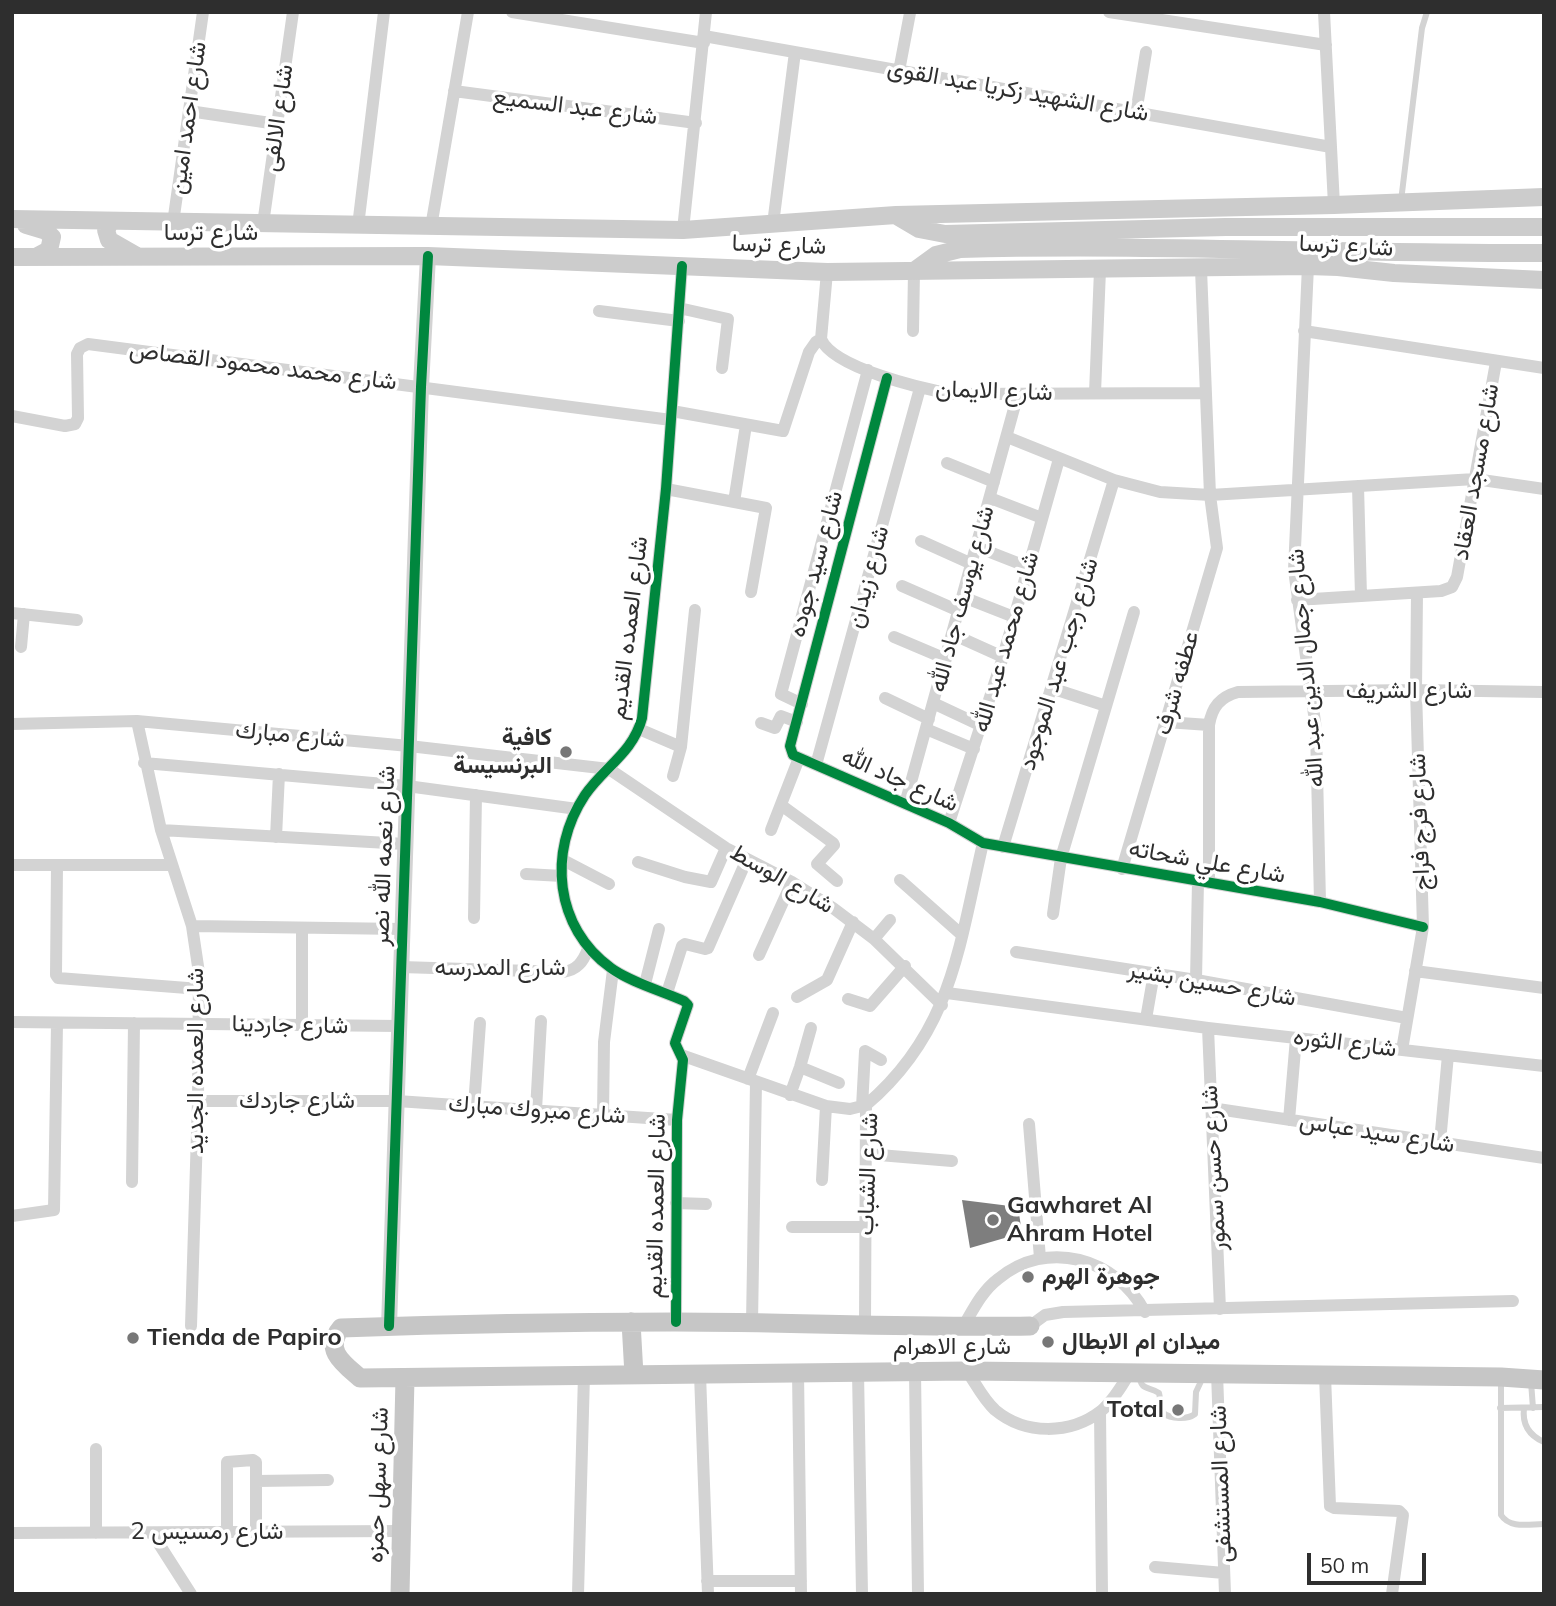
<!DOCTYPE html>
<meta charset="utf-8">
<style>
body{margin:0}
#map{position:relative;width:1556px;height:1606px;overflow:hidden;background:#fff;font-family:Mulish,sans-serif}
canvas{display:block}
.frame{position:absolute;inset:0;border:14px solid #2e2e2e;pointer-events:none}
.scale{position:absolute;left:1307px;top:1553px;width:119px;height:32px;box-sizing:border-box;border:4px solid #2e2e2e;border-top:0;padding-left:9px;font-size:21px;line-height:24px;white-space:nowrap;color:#2e2e2e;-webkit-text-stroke:5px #fff;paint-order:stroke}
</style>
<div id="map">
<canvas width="1556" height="1606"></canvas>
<div class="frame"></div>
<div class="scale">50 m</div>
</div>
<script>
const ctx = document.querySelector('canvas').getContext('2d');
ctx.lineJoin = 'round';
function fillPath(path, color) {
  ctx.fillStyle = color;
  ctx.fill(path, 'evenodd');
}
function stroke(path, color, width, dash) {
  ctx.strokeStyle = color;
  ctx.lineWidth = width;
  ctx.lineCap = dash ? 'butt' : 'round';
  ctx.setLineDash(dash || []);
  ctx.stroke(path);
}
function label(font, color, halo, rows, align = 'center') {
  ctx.font = font + ' Mulish,Vazirmatn,sans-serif';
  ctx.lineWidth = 7;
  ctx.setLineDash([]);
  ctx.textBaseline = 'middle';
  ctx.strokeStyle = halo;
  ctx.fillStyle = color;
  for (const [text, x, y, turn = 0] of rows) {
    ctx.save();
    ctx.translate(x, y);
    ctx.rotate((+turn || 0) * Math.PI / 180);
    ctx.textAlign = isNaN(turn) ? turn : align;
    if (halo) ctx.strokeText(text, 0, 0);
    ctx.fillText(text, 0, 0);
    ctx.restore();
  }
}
fillPath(new Path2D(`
 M962,1200L1018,1207L1022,1233L970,1248Z`), '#7e7e7e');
stroke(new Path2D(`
 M1401,201L1422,28L1427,12
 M1139,1375C1141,1391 1148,1386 1159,1393L1163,1413C1171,1419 1187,1420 1195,1414L1196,1392L1203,1377
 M1501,1378V1515C1510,1529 1529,1524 1544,1524
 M1531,1382L1533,1408
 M1500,1408L1544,1407
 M1524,1408C1522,1424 1528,1435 1544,1442`), '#d3d3d3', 6);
stroke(new Path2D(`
 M512,12L704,43
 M1109,12L1326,45
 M1324,12L1334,205
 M704,36L1331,147
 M899,71L910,13
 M454,91L696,123
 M189,111L277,124
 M1136,113L1146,52
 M173,223L203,12
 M263,224L293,12
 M773,224L795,52
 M358,226L384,12
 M431,227L468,12
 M683,230L706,12
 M1308,266L1294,570L1316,729L1320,902
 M827,272L821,339C833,368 923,389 953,394L1206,393
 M679,308L728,319L722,368
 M599,311L679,321
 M913,331L914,271
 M1304,331L1544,368
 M887,378L790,746L793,755L949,823L983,843L1320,902L1423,927
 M1095,393L1100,270
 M672,411L783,431L809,352L816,342L821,339
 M12,416L65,426L75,424L78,418L77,354L80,348L88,344L671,420
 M1007,437L1114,480L1160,492L1210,495L1475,479L1544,489
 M947,463L994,482
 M1358,486L1361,596
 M666,489L766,508L751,592
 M990,498L1042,518
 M734,502L746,425
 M921,541L972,564
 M977,547L1028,567
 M902,586L959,611
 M963,597L1014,617
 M1297,600L1441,591L1452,587L1457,577L1496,362
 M12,613L77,620
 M952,634L1003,657
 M894,637L946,659
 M21,647L24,614
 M1051,688L1106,706
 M885,698L929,719
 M933,703L982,726
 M802,704L781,694L868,370
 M137,721L161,830L192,926L199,973L198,1101L191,1326
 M1166,722L1209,725
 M761,723L775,728L781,716L797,722
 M12,724L137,721L409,746L609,769L726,848L792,882L833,908L874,939L942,1005
 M639,729L681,747
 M926,729L974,749
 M144,763L407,786L577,809
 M816,765L920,388
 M673,776L681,747L695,610
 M905,804L1018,394
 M781,805L833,843L834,845L817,864L837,881
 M949,823L1003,657L1059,459
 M161,830L405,844
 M771,830L799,758
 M276,837L279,774
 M1003,847L1114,480
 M563,860L609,884
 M638,862L685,877L711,882L726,848
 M12,865H172
 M57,865L56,975L58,978L200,989
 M1122,869L1217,548L1210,495L1201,269
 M526,874L562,876
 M900,880L962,935
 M1209,883V725C1212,707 1220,697 1238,692L1416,690L1544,692
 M1053,914L1061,858L1134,612
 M474,918L476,795
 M192,926L402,929
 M302,928V1025
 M874,939L890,920
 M1016,952L1196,980L1407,1018
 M759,955L792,882
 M401,967L563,972C577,970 583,962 588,949
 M1415,971L1544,988
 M1196,980L1198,881
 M645,984L659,929
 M667,993L682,946L685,944L705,949L708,948L747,859
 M947,993L1208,1028L1544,1066
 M797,997L827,980L853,922
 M848,999L870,1006L905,966
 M1146,1019L1154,973
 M12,1022L399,1026
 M1208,1028L1220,1309
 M1402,1050L1423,927L1416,690L1417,593
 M681,1055L826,1106L850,1109L866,1105
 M800,1067L839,1083
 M748,1079L773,1013
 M790,1095L800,1067L811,1028
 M198,1101H397L677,1120
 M474,1106L480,1023
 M862,1107L865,1051L881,1060
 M1211,1108L1544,1158
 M536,1110L541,1021
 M603,1115L604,1042L613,970
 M1289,1120L1296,1038
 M1029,1124L1040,1258
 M1440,1142L1448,1055
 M867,1154L952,1161
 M822,1180L826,1106
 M132,1182L134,1023
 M676,1203L706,1204
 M12,1216L54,1210L57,1023
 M792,1227H866
 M676,1322L677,1120L683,1060L675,1043L688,1005L684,1001C662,991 630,982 611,968C555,928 547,852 585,795C604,767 633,753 642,718L666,489L682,266
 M752,1323L756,1082
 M865,1325L866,1105C952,1032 959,946 983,843
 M1030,1326L1045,1315L1063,1312L1513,1301
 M963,1327C973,1310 982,1291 998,1279C1047,1238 1116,1258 1145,1312
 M915,1371L918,1594
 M967,1371C976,1384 983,1399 995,1410C1025,1435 1070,1435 1101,1411C1113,1401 1122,1386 1130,1372
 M798,1372L801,1594
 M858,1372L862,1594
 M1217,1373L1225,1594
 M700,1374L708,1594
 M1325,1375L1330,1506L1334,1508L1399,1511L1403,1515L1392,1594
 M1100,1412L1102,1594
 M96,1449V1533
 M256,1481L328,1480
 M227,1532V1462L253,1460L256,1462V1532
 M12,1533L401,1531
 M152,1533L191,1594
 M1155,1567L1224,1573
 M707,1581H801
 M578,1594L584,1375`), '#d3d3d3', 12);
stroke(new Path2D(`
 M389,1326L421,387L428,256`), '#d3d3d3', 16);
stroke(new Path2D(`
 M897,216L919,229L945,234L1226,227H1544
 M12,219L683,230L896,215L1334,205L1544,197
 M111,221L106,230L109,240L137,256
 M26,225L46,231L52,237L49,250L36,257
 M12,257L428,256L827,272L1308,266L1338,267L1394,273L1544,280
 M914,271L936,255L960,249C1154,244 1349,254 1544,253`), '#ccc', 18);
stroke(new Path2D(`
 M631,1322L634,1375
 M1030,1326C912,1328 793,1322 675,1322C564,1322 452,1324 341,1328C323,1350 344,1364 360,1378L967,1371L1501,1377L1544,1380
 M400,1594L405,1378`), '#c6c6c6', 19);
stroke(new Path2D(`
 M887,378L790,746L793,755L949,823L983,843L1320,902L1423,927
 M676,1322L677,1120L683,1060L675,1043L688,1005L684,1001C662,991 630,982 611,968C555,928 547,852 585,795C604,767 633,753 642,718L666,489L682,266
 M389,1326L421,387L428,256`), '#00873e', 10);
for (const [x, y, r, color] of [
 [566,752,7,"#777"],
 [993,1220,7,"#777"],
 [1028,1277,7,"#777"],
 [133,1338,7,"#777"],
 [1048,1342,7,"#777"],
 [1178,1410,7,"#777"]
]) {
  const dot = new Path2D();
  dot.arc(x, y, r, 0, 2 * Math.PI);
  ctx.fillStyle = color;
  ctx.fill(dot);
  stroke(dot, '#fff', 2.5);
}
label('24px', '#2e2e2e', '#fff', [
 ["شارع الشهيد زكريا عبد القوى",1018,91,10],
 ["شارع عبد السميع",575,107,7],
 ["شارع احمد امين",188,118,-82],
 ["شارع الالفى",278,118,-82],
 ["شارع ترسا",211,233],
 ["شارع ترسا",779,245,2],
 ["شارع ترسا",1346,246,3],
 ["شارع محمد محمود القصاص",263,366,7],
 ["شارع الايمان",994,391,2],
 ["شارع مسجد العقاد",1476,472,-80],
 ["شارع سيد جوده",816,564,-75],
 ["شارع زيدان",868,577,-75],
 ["شارع يوسف جاد الله",962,599,-75],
 ["شارع العمده القديم",629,628,-83],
 ["شارع محمد عبد الله",1006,642,-74],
 ["شارع رجب عبد الموجود",1059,664,-73],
 ["شارع جمال الدين عبد الله",1306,668,-95],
 ["عطفه شرف",1177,683,-74],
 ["شارع الشريف",1409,691],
 ["شارع مبارك",290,735,5],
 ["شارع جاد الله",900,780,24],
 ["شارع فرج فراج",1420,822,-92],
 ["شارع نعمه الله نصر",384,856,-88],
 ["شارع علي شحاته",1207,862,10],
 ["شارع الوسط",782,879,30],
 ["شارع المدرسه",500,968],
 ["شارع حسين بشير",1212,984,10],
 ["شارع جاردينا",290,1025,1],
 ["شارع الثوره",1345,1043,7],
 ["شارع العمده الجديد",196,1061,-90],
 ["شارع جاردك",297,1101],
 ["شارع مبروك مبارك",537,1110,4],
 ["شارع سيد عباس",1377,1133,9],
 ["شارع حسن سمور",1214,1168,-93],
 ["شارع الشباب",868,1174,-88],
 ["شارع العمده القديم",656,1206,-89],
 ["شارع الاهرام",952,1347],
 ["شارع المستشفى",1221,1484,-92],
 ["شارع سهل حمزه",378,1485,-88],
 ["شارع رمسيس 2",207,1532]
]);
label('bold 24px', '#2e2e2e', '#fff', [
 ["كافية",552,738,"right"],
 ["البرنسيسة",552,766,"right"],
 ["Gawharet Al",1007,1206],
 ["Ahram Hotel",1007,1234],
 ["جوهرة الهرم",1042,1277],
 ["Tienda de Papiro",147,1338],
 ["ميدان ام الابطال",1062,1342],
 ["Total",1164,1410,"right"]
], 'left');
</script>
